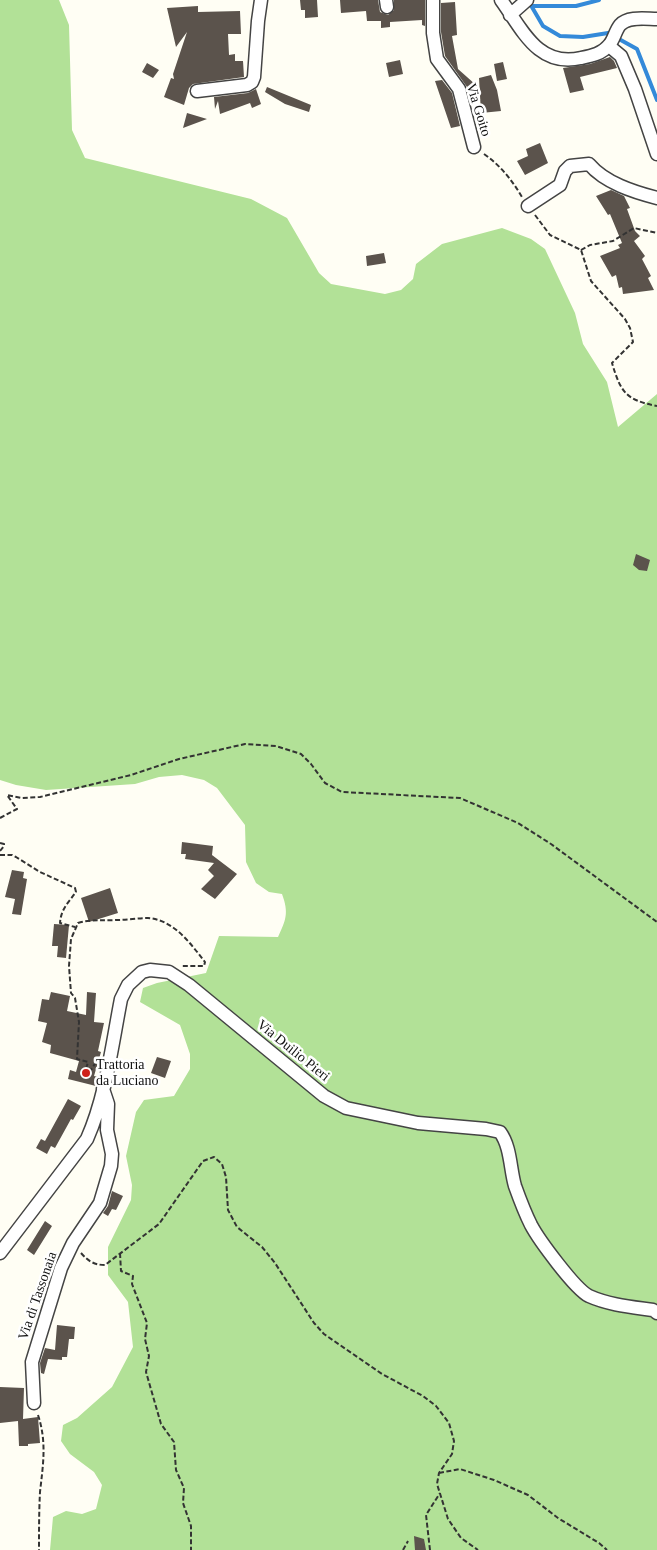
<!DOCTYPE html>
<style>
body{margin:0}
canvas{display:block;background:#fffef4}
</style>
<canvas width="657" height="1550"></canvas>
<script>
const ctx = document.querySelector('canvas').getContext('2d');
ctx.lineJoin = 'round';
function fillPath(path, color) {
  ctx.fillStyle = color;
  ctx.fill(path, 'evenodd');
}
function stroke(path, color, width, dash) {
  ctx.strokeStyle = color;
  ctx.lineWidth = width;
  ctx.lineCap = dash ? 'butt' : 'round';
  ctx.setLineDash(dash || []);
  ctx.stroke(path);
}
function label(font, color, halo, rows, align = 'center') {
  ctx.font = font + ' "Times New Roman",serif';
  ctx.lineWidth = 5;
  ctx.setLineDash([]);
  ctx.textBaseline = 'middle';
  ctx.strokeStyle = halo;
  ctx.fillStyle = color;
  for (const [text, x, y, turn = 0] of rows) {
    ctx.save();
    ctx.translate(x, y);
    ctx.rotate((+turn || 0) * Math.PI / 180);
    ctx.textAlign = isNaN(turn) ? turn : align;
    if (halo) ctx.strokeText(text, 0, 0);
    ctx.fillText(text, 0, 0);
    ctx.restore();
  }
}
fillPath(new Path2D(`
 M0,0H59L69,25L72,130L85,158L251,199L287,218L319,273L331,284L385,294L401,290L413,279L416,264L442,244L502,228L531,239L545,249L575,313L583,344L607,382L618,427L657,394V1550H50L53,1517L66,1511L82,1514L96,1509L102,1485L94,1472L70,1454L61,1441L63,1425L77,1418L112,1387L133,1347L128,1302L108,1275V1247L131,1200L132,1185L126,1156L136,1112L144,1100L174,1096L190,1069V1054L180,1025L140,1002L143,988L157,983L206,973L219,936L278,937C286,920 289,913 282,894L269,892L256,883L246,862L245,825L217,788L204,780L182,775L159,777L135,784L46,790L16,785L0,780Z`), '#b2e197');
stroke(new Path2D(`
 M529,2L543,26L560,36L583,37L608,33L637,49L657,100
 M532,6H576L599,0`), '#348ad9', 4);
fillPath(new Path2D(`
 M300,0H317L318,17L305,18V10H301Z
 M340,0H378L380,12L388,15L394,10V0H425V26L422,25V20L390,22V27L381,28V21H367L366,11L341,13Z
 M455,2L457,35L452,36L458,69L476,85L467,87L445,56L441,32V3Z
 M198,6V12L240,11L241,34H228L229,55L235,54V61H243L244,77L193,84L189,88L184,105L164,97L171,78L174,79L173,74L187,32L176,47L167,8Z
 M610,57L614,61L617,68L580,77L584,90L570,93L563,68L590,64Z
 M400,60L403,74L389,77L386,63Z
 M503,62L507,79L497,81L494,64Z
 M147,63L159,70L153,78L142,72Z
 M491,75L497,90L501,111L481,113L479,78Z
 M442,80L452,93L460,126L451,128L435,81Z
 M267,87L311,105L309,112L285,104L265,92Z
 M256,89L261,104L252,108L250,103L220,114L218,101L215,109L214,97L248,93Z
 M187,113L207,119L183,128Z
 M540,143L548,163L525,175L517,161L528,156L526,149Z
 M611,190L624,196L630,208L627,209L635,231L640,236L634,241L645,256L642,259L651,276L648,278L654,290L623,294L622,287L619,288L616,275L612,277L600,256L620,248L618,245L622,243L610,214L608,215L596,196Z
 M384,253L386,263L367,266L366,256Z
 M636,554L650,560L647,571L639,570L633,565Z
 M182,842L213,846L212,855L237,874L215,899L201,889L214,876L208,870L214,863L185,859L186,854H181Z
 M12,870L24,872L23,878L27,879L21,915L12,914L15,899L5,897Z
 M110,888L118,913L89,922L81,898Z
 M54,924L69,925L66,958L57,957L58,946H52Z
 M51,992L70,996L67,1011L86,1015L87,992L96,993L94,1022L104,1023L98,1051L101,1052L94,1076L98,1077L96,1086L68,1079L70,1070L76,1072L79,1061L50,1053L51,1045L42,1042L47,1023L38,1021L42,999L49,1000Z
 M157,1057L171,1061L165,1078L151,1073Z
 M68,1099L81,1106L73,1120L71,1119L55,1148L51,1146L47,1154L36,1148L41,1139L45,1141Z
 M112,1191L123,1196L116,1210L112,1209L108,1216L103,1213L108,1206Z
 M45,1221L52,1226L34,1255L27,1250Z
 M57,1325L75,1327L74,1339H69L67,1357H62V1360L48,1359L44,1374L41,1373L40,1363L45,1348L55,1350Z
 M0,1387L24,1388L23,1419L38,1417L40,1443L28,1444V1446H19L18,1421L0,1423Z
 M414,1536L424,1539L426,1550H415Z`), '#5b534c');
const minor = new Path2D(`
 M386,0L387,7
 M433,0V33L437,59L459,89L474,147
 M501,0C522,29 538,68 581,58C591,56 602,54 609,45C614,40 615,31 620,25C628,16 646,19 657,19
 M510,15L527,0
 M609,46L621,56L635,89L657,154
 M197,91L247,85L252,82L254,77L258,21L261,0
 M528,206L560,185L565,171L570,166L589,164C605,183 634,192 657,198
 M0,1253L87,1139C106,1096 112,1045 121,999L128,985L142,972L150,970L169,972L189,985L324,1096L346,1108L418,1123L486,1129L500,1132C511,1147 510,1169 515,1186C520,1200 525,1213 531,1225C539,1240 575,1289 589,1296C609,1305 632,1307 653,1310L657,1313
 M34,1403L32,1362L61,1268L73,1243L100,1203L111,1166L112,1154L107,1130L108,1104L103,1089`);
stroke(minor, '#444', 15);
stroke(new Path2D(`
 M484,154C500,165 512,180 522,197
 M535,215L550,235L581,250L591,281L625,319L630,328L633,342L612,363C621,393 626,400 657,406
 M581,250L590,245L613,241L634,228L657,233
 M0,818L17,809L7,795L22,798L40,797L131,775L179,759L245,744L276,746L301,754L311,764L325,783L342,792L460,798L518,823L551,844L657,922
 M0,843L4,844V846L0,851
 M0,855H12L16,857L40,872L75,888L76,892C68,903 61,909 60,923L75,927
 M96,1062L91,1070L86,1069L88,1062L77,1059L79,1022L75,998L71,993L69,966L71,939L78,923C91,919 103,921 117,920C127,920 138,918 148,918C174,920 190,943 205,962L204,966H182
 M81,1253C88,1261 94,1265 105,1265L159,1224L203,1161L214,1157L222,1164L226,1177L228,1210L237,1227L262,1247L275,1263L314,1323L324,1334L382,1374L423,1396L436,1406L449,1423L454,1441L452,1454L439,1473L437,1484L448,1519L461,1538L478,1550
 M120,1253L121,1271L133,1276L132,1284L147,1323L145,1339L149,1356L146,1372L161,1424L174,1442L176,1470L184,1488L183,1503L191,1526V1550
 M38,1415C47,1442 43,1465 40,1492C39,1511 39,1531 39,1550
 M439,1473L460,1469L494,1480L528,1495L558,1518L599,1543L607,1550
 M403,1550L408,1541
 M430,1550L426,1515L440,1493`), '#333', 2, [5, 2.5]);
stroke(minor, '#fff', 12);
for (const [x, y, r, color] of [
 [86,1073,5,"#cf201a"]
]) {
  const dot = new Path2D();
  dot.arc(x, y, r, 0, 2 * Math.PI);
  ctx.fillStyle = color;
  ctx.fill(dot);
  stroke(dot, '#fff', 2);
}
label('14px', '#111', '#fff', [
 ["Via Goito",478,110,73],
 ["Via Duilio Pieri",293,1051,39],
 ["Via di Tassonaia",38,1296,-71]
]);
label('14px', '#111', '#fff', [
 ["Trattoria",96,1065],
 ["da Luciano",96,1081]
], 'left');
</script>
